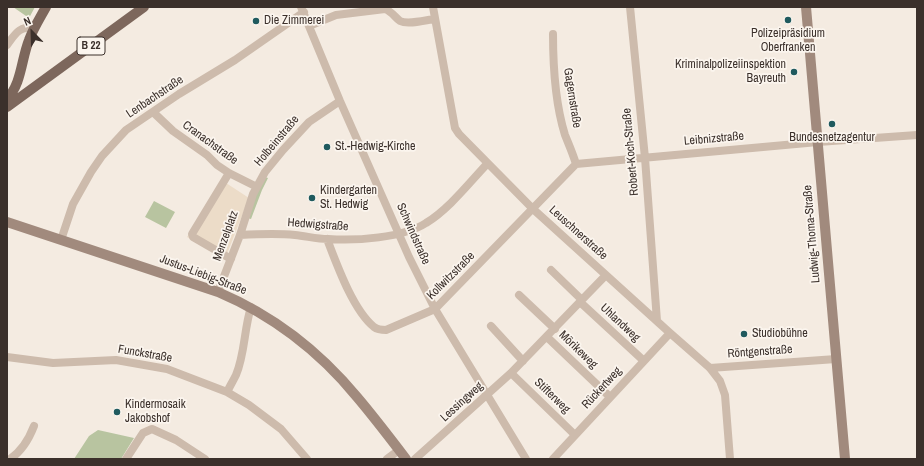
<!DOCTYPE html>
<meta charset="utf-8">
<style>
body{margin:0}
#map{position:relative;width:924px;height:466px;overflow:hidden;background:#f4ebe1;font-family:"Archivo Narrow",sans-serif}
canvas{display:block}
.frame{position:absolute;inset:0;border:8px solid #3b302b;pointer-events:none}
.north{position:absolute;left:12px;top:12px;width:40px;height:40px;-webkit-text-stroke:3px #fbf5ee;paint-order:stroke;rotate:337deg;font-size:11px;font-weight:700;line-height:16px;text-align:center;color:#3b302b}
.north::after{content:'';display:block;margin:auto;width:14px;height:18px;background:#3b302b;clip-path:polygon(50% 0,100% 100%,50% 72%,0 100%)}
</style>
<div id="map">
<canvas width="924" height="466"></canvas>
<div class="frame"></div>
<div class="north">N</div>
</div>
<script>
const ctx = document.querySelector('canvas').getContext('2d');
ctx.lineJoin = 'round';
function fillPath(path, color) {
  ctx.fillStyle = color;
  ctx.fill(path, 'evenodd');
}
function stroke(path, color, width, dash) {
  ctx.strokeStyle = color;
  ctx.lineWidth = width;
  ctx.lineCap = dash ? 'butt' : 'round';
  ctx.setLineDash(dash || []);
  ctx.stroke(path);
}
function label(font, color, halo, rows, align = 'center') {
  ctx.font = font + ' "Archivo Narrow",sans-serif';
  ctx.lineWidth = 3.5;
  ctx.setLineDash([]);
  ctx.textBaseline = 'middle';
  ctx.strokeStyle = halo;
  ctx.fillStyle = color;
  for (const [text, x, y, turn = 0] of rows) {
    ctx.save();
    ctx.translate(x, y);
    ctx.rotate((+turn || 0) * Math.PI / 180);
    ctx.textAlign = isNaN(turn) ? turn : align;
    if (halo) ctx.strokeText(text, 0, 0);
    ctx.fillText(text, 0, 0);
    ctx.restore();
  }
}
fillPath(new Path2D(`
 M13,7H35L29,18Z
 M265,177L268,178L262,190L251,219L247,218L258,190Z
 M154,201L175,212L166,228L145,217Z
 M98,430L134,438L121,459H74L89,436Z`), '#b8c4a0');
fillPath(new Path2D(`
 M223,181L249,198L225,259L187,237Z`), '#ecdcc8');
stroke(new Path2D(`
 M301,7L340,101L409,257L435,309L526,459
 M433,7L455,128L459,134L533,209L670,333L710,368L720,381L725,395L730,459
 M630,7L645,158L657,321
 M309,26L336,15L385,9C391,11 395,17 400,21C408,25 426,20 435,19
 M553,34C553,67 555,103 565,135C569,145 573,154 576,164
 M7,45C16,33 18,27 35,27
 M153,112L173,131L207,155L217,165L229,173L257,187
 M229,173L192,234L193,237L231,259
 M240,235C258,234 276,233 295,235C306,236 317,239 328,239C355,241 403,238 426,223C449,209 469,183 487,164
 M327,239C337,265 353,310 374,327C378,330 382,330 386,330L435,309L576,164L818,142L917,135
 M61,240L73,204L91,172L102,156L126,130L179,94L235,60L304,12
 M551,270L582,300
 M218,292L240,235L253,194L265,172L283,150L309,122L340,101
 M519,295L555,329
 M580,302L644,361
 M491,326L523,361
 M547,337L610,397
 M7,357L53,363L116,360L167,369L227,392L249,405L281,429L307,459
 M710,368L836,359
 M511,373L575,435
 M227,392C230,386 233,381 236,375C245,354 244,329 251,307
 M10,459C22,451 29,439 34,426
 M126,459L143,433L152,429L176,440L205,459
 M387,459L399,450
 M415,459L511,373L606,275
 M553,459L670,333`), '#cdbbac', 8);
stroke(new Path2D(`
 M806,7L845,459
 M7,222L218,292C272,315 320,352 357,397C374,417 390,438 406,459`), '#a18a7d', 10);
stroke(new Path2D(`
 M7,99C22,83 21,60 29,40C33,29 40,18 46,7
 M7,107L144,7`), '#7d675c', 10);
for (const [x, y, r, color] of [
 [788,20,4,"#1f5a5e"],
 [256,21,4,"#1f5a5e"],
 [794,72,4,"#1f5a5e"],
 [832,124,4,"#1f5a5e"],
 [327,147,4,"#1f5a5e"],
 [312,198,4,"#1f5a5e"],
 [744,334,4,"#1f5a5e"],
 [117,412,4,"#1f5a5e"]
]) {
  const dot = new Path2D();
  dot.arc(x, y, r, 0, 2 * Math.PI);
  ctx.fillStyle = color;
  ctx.fill(dot);
  stroke(dot, '#fbf5ee', 1.5);
}
for (const [x, y, w] of [
 [91,46,28]
]) {
  const box = new Path2D();
  box.roundRect(x - w / 2, y - 9, w, 18, 3);
  ctx.fillStyle = '#fbf5ee';
  ctx.fill(box);
  stroke(box, '#3b302b', 1);
}
label('bold 11px', '#3b302b', null, [
 ["B 22",91,46]
]);
label('12px', '#3b302b', '#fbf5ee', [
 ["Die Zimmerei",264,21],
 ["Polizeipräsidium",788,34,"center"],
 ["Oberfranken",788,48,"center"],
 ["Kriminalpolizeiinspektion",786,65,"right"],
 ["Bayreuth",786,79,"right"],
 ["Bundesnetzagentur",832,138,"center"],
 ["St.-Hedwig-Kirche",335,147],
 ["Kindergarten",320,191],
 ["St. Hedwig",320,205],
 ["Studiobühne",752,334],
 ["Kindermosaik",125,405],
 ["Jakobshof",125,419]
], 'left');
label('12px', '#3b302b', '#fbf5ee', [
 ["Lenbachstraße",155,97,-34],
 ["Gagernstraße",572,98,81],
 ["Leibnizstraße",714,139,-5],
 ["Holbeinstraße",277,141,-50],
 ["Cranachstraße",210,143,36],
 ["Robert-Koch-Straße",631,152,-95],
 ["Hedwigstraße",318,225,4],
 ["Leuschnerstraße",578,233,42],
 ["Schwindstraße",413,234,66],
 ["Ludwig-Thoma-Straße",812,234,-95],
 ["Menzelplatz",226,236,-70],
 ["Justus-Liebig-Straße",203,275,21],
 ["Kollwitzstraße",451,276,-45],
 ["Uhlandweg",620,323,43],
 ["Mörikeweg",578,350,44],
 ["Röntgenstraße",760,352,-4],
 ["Funckstraße",145,354,10],
 ["Rückertweg",602,388,-47],
 ["Stifterweg",552,396,44],
 ["Lessingweg",462,402,-42]
]);
</script>
